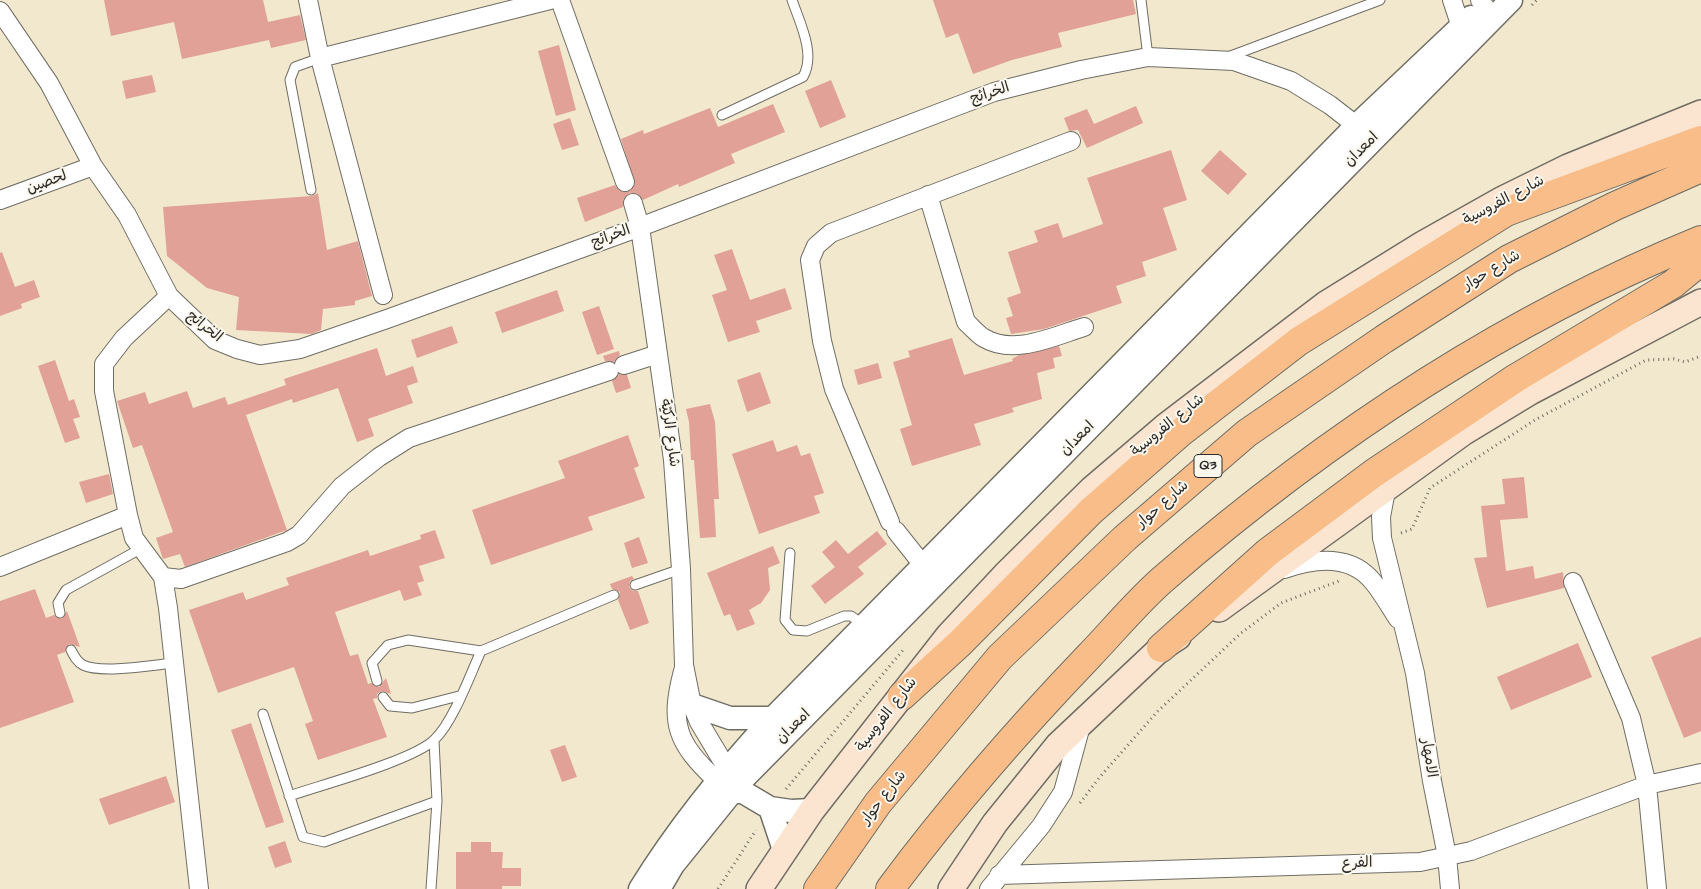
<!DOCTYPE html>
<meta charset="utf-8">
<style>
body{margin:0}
canvas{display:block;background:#f1e8ce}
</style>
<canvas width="1701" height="889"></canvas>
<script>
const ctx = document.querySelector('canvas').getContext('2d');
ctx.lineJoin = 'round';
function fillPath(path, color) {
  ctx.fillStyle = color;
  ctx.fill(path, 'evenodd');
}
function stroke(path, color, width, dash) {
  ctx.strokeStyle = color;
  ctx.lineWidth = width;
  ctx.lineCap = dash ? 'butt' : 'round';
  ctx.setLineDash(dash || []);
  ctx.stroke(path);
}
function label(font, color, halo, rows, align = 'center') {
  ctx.font = font + ' "Architects Daughter","Playpen Sans Arabic",sans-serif';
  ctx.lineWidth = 4;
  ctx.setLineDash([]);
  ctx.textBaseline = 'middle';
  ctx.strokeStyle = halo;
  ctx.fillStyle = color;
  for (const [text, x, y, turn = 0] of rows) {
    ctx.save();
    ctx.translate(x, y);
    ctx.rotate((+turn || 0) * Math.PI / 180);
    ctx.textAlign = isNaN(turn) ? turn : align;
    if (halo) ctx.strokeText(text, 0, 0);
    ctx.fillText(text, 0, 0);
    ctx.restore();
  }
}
fillPath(new Path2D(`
 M104,0H263L268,22L300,15L306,40L271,48L269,40L182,59L174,22L111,36Z
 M933,0H1133L1136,14L1058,33L1062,47L1012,60L973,74L958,33L946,38Z
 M559,45L576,110L556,116L538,51Z
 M152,75L156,92L126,99L122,81Z
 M831,80L846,117L820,128L805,91Z
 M773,104L785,132L731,154L735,163L679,187L678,184L643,200L636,193H630L623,200V207L585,222L577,198L615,185L619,190L628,192L635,184L621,139L643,130L644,134L710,108L718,127Z
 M1136,106L1143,123L1087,148L1078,130L1069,131L1064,118L1087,109L1094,124Z
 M570,118L579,145L562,150L553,124Z
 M1171,150L1187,200L1163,208L1177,250L1142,262L1146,276L1116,286L1122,303L1044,329L1011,334L1006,318L1013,316L1007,298L1021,293L1008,252L1038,242L1034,231L1058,223L1063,238L1103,224L1087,178Z
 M1220,150L1247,174L1228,195L1201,171Z
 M318,193L327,250L358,241L372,296L355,301V305L323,309L321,330L312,334L236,330L239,297L207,288L167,256L163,207L312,196Z
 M732,249L750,300L785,288L792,309L756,321L760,332L728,342L712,295L727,290L714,255Z
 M2,252L15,287L34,280L40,297L21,304L22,308L0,316V253Z
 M557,290L564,311L502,333L495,312Z
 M599,306L614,349L597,355L582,312Z
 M452,326L458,343L417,358L411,340Z
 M952,338L964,375L1013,361L1012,359L1019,355L1059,346L1062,356L1053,358L1055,368L1037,373L1042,399L1012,408L1014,412L974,424L981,445L912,466L900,429L912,425L893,362L910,357L908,351Z
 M377,348L386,376L413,366L418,382L407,386L413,403L368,419L374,436L357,442L338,388L293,403L292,399L246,415L287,530L185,567L180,554L163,559L156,538L173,532L142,445L133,448L117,401L145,392L149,404L187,391L193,408L225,397L228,405L286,385L284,379Z
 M619,351L620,355L614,362L605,361L603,356Z
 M55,360L69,401L74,399L80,417L73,419L80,438L65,443L38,366Z
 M878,363L882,378L858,385L854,370Z
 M760,372L771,403L747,412L737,380Z
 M619,374L627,375L631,388L616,393L612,381Z
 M710,404L715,422L719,499H714L716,537L700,538L694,460H691L689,422L686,409Z
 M628,435L639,466L634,468L645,498L588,517L593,530L491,565L472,510L565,478L558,461Z
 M773,440L777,452L797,445L801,456L810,453L824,493L814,496L820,513L759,534L732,454Z
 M109,474L113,494L86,503L79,482Z
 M1524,477L1528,518L1500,520L1506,571L1533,566L1535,579L1563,572L1564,588L1487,608L1474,558L1487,557L1481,506L1505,504L1502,479Z
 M435,530L445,558L419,566L424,581L417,583L422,595L404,601L400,590L335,612L350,656L358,654L368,684L371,683L379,687L386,678L391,694L382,691L377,694V698L373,699L387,737L318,760L305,724L313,721L294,667L218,693L189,610L243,592L246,600L289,585L286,578L368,550L370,556L421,539L420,535Z
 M877,531L887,544L858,567L864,574L825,604L811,586L835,567L822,552L836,540L848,554Z
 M639,537L648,563L632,568L624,543Z
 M773,546L780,563L768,568L770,590L761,603L749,610L755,624L737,631L730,614L724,616L707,573Z
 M632,576L634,579L630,581L629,587L633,591H638L649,623L630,630L618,600L620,592L612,589L610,584Z
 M35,589L46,618L54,615L62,619L67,611L80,647L69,644L65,652L57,655L74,702L0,728V601Z
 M1701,637V731L1684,738L1651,657Z
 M1578,643L1592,677L1511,710L1497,677Z
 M251,723L284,822L266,828L231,730Z
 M565,745L577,777L562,782L550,750Z
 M166,776L175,802L109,825L99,799Z
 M285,841L292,862L275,868L268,847Z
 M471,842H491V852H503L502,868H521V886H502V889H456V852H471Z`), '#e1a196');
const service = new Path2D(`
 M1141,0L1148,57
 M1228,57L1380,0
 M722,115L803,77C816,54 800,23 792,0
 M311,190L290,80L295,67L320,58
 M790,553L785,620L793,630L807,631L844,616H851L864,625
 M635,585L681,569
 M60,613L58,603L66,590L142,548
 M71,650C74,656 77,662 83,665C101,674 153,665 174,663
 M377,681L372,663L388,645L408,640L481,651
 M383,697L390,706L412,708L459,696
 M263,714L303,837L324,842L437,801
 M289,796C321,785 415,760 435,739C453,722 470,675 481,651L614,595
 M431,889L437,801L434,741`);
const minor = new Path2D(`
 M308,0L320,58L383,295
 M560,0L625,182
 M1452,0L1461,27L1467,37
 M1480,0L1492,17
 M0,11L49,83L93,166L127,215L169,296L215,340L237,349L260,355L300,349L387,319L640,227L994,92L1081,70L1148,57L1234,61L1291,81L1330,105L1366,133
 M320,58L550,0
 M928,195L966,322C972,327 977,334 984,338C1014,356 1054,336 1084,327
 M0,200L93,166
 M633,203L640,227L673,460L681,569L684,665L692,705L699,722L726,767
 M624,365L658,354
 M1386,490L1381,517L1382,538L1415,673L1432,781L1447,856L1450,889
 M128,515L134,538L163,577L181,579L287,542L299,535L342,486L379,457L409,438L609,371
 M890,522L834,389L822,341L810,260L816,246L831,233L1071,141
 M896,531L923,565
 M0,567L128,515L104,391V364L124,338L169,296
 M1284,569C1315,558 1352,554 1374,583C1383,594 1390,607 1398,619
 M163,577L168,608L199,889
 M1573,582L1631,718L1647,785L1657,889
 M683,671C669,724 677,743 716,780
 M999,875L1420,862L1471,851L1647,785L1701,773
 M989,889L1041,826L1063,792L1082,722`);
const tertiary = new Path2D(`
 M692,705L730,718H773
 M723,785L731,792H743L770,808L791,811L812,810
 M770,808L784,850
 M640,889C679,826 723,772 773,718L1358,124L1471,17
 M659,889L673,865L740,782L1511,0`);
const secondary = new Path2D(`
 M1219,609L1464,432L1530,392L1701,302
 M759,889L812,810L949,635L1005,575L1092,489L1166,426L1326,304L1423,244L1503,199L1568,167L1701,113
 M951,889L995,823L1058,745L1161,648L1178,637`);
const trunk = new Path2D(`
 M1161,648L1268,552L1374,473L1516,378L1673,284L1701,261
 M902,696L959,644L1091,511L1180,433L1299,341L1506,212L1701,140
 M818,889L878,803L1000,657L1125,538L1247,433L1384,339L1509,259L1615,206L1701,168
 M890,889C951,807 1018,730 1089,656C1113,631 1136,603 1162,580C1322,441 1504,320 1701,240`);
stroke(service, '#706d64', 11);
stroke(minor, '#706d64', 20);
stroke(tertiary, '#706d64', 25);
stroke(secondary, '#706d64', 28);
stroke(trunk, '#706d64', 30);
stroke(new Path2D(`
 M1532,5L1537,0
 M1401,533L1412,529L1430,488L1535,420L1646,360L1674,359L1685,362L1701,356
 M786,789L904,649
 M1080,803L1099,778L1157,712L1240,634L1281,603L1339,581
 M718,889L756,830`), '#706d64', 3, [1, 4]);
stroke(service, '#fff', 9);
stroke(minor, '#fff', 18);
stroke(tertiary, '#fff', 22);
stroke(secondary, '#fce5d0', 25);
stroke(trunk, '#f8bd89', 28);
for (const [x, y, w] of [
 [1208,466,28]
]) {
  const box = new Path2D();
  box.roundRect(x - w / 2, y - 11.5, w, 23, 4);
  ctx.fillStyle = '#fbf7ec';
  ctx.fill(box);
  stroke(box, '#2b2b2b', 1);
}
label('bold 14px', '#2b2b2b', null, [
 ["Q3",1208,466]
]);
label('15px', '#2b2b2b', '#fbf7ec', [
 ["الخرائج",990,94,-18],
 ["امعدان",1362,150,-45],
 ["لحصين",47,183,-20],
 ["شارع الفروسية",1504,201,-28],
 ["الخرائج",611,237,-20],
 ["شارع حوار",1492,271,-31],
 ["الخرائج",204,327,39],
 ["شارع الفروسية",1168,426,-39],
 ["شارع الركيّة",669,433,82],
 ["امعدان",1078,439,-45],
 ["شارع حوار",1163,505,-41],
 ["شارع الفروسية",887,715,-52],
 ["امعدان",794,727,-45],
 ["الامهار",1428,758,81],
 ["شارع حوار",884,798,-52],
 ["الفرع",1357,864,-2]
]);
</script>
